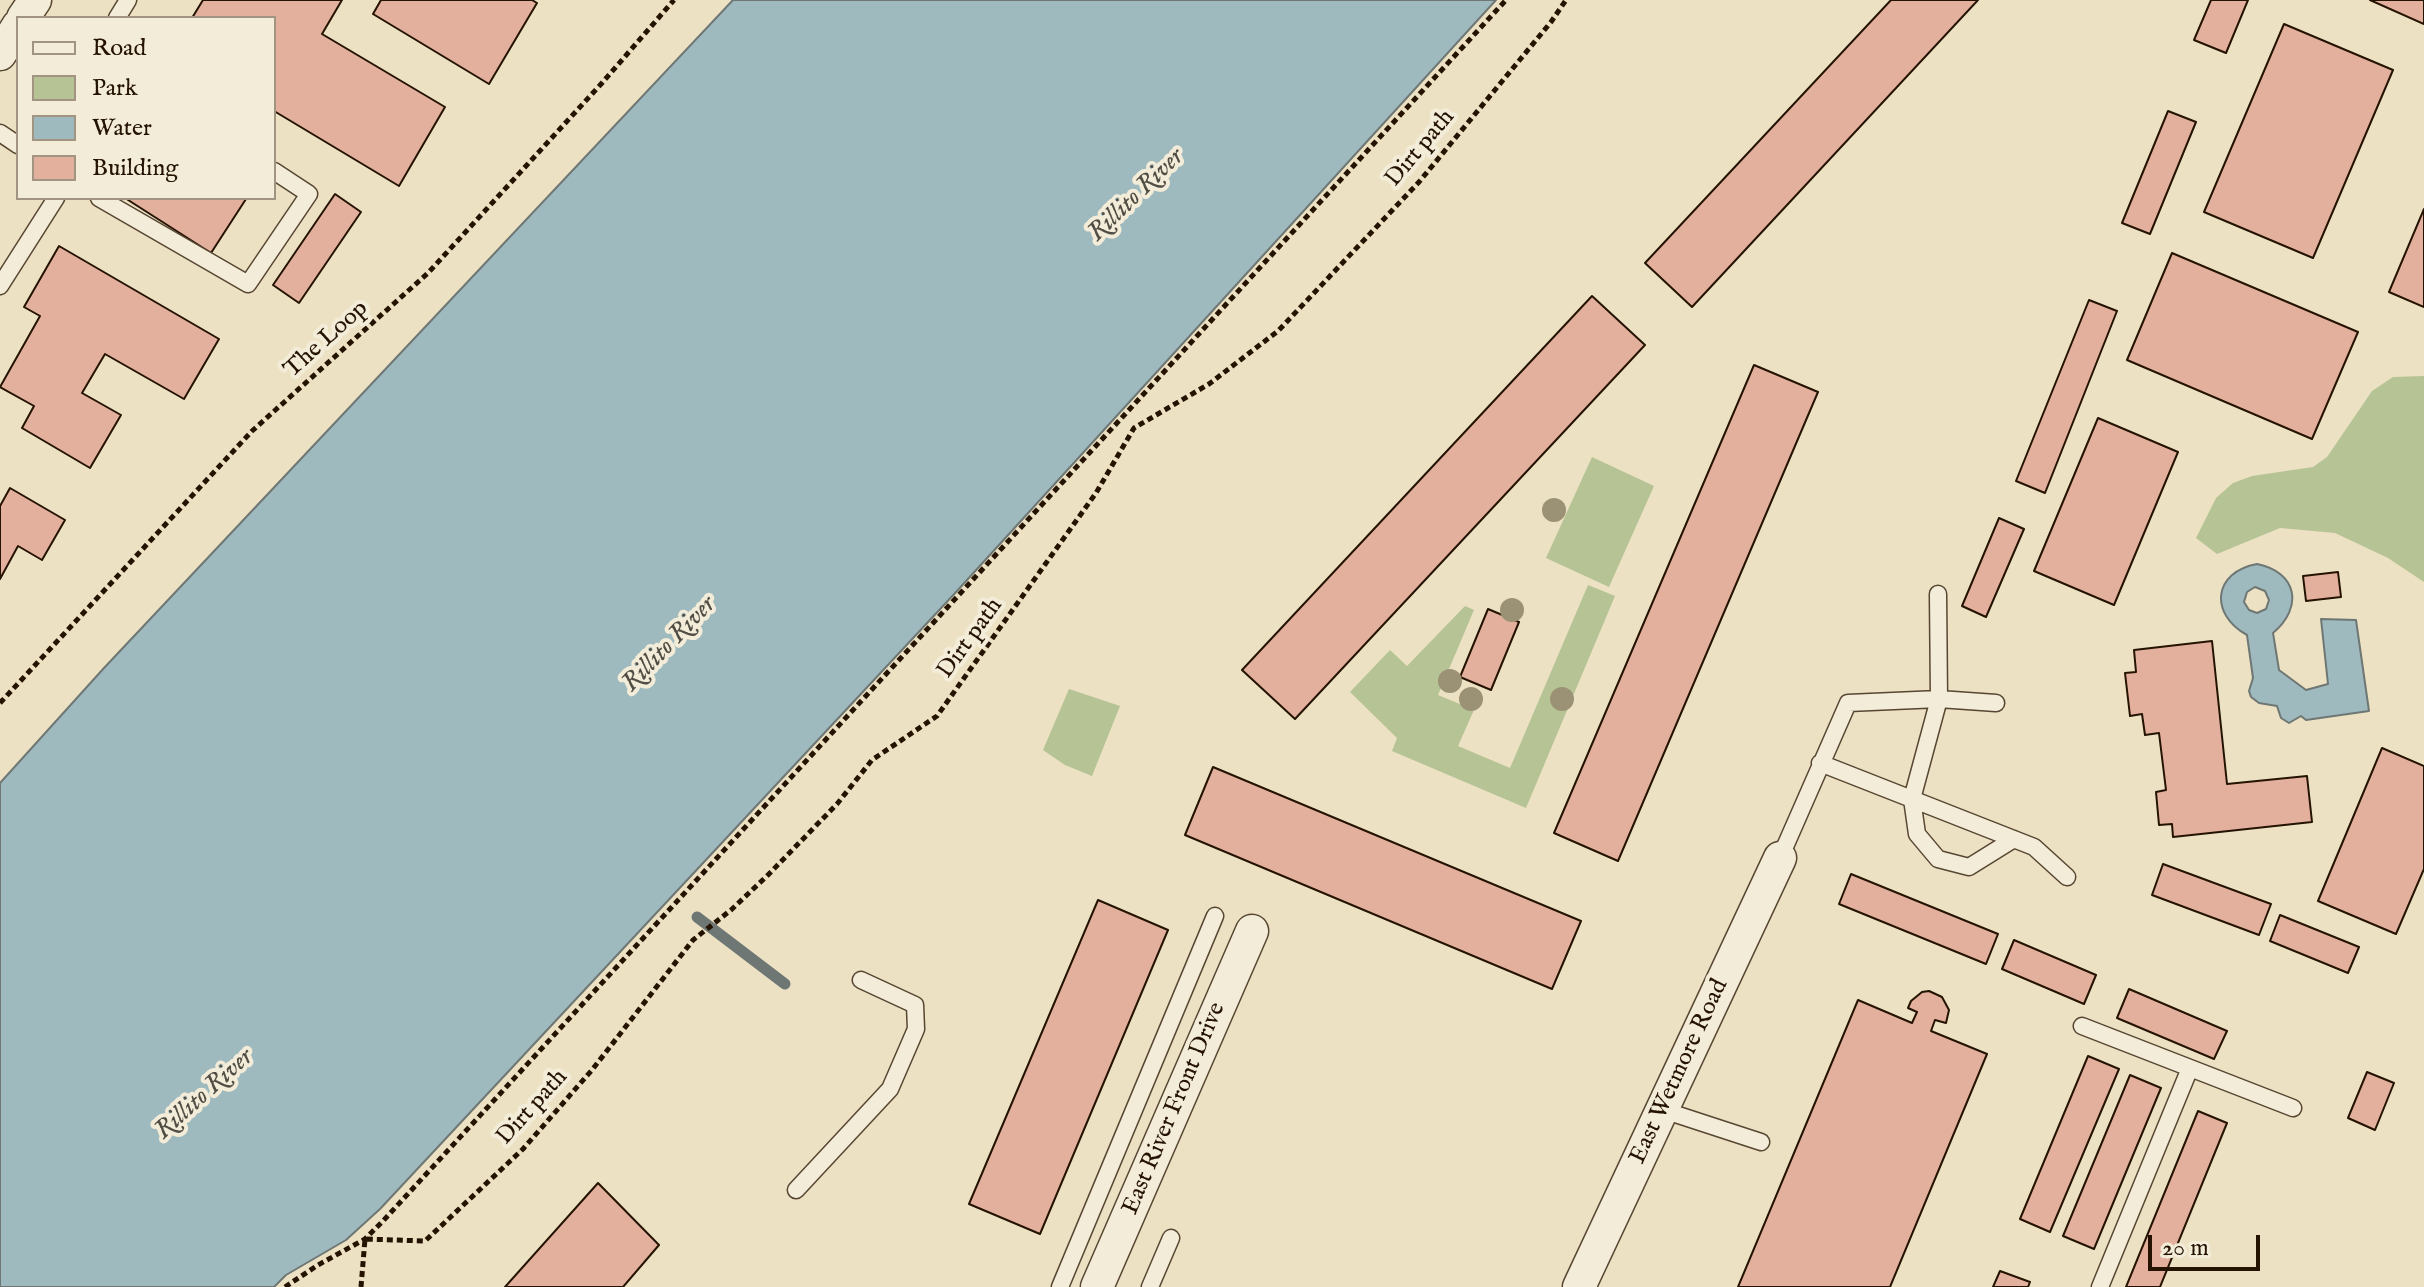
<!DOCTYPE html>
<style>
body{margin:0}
#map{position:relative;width:2424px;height:1287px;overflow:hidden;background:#ece1c3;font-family:"IM FELL English",serif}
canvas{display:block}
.legend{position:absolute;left:16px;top:16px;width:260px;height:184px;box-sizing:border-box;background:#f3ecd8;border:2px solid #a19582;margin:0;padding:10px 14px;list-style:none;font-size:24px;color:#251301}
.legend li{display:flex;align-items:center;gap:16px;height:40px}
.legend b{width:40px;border:2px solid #a19582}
.scale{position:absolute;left:2148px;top:1235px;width:112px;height:36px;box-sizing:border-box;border:4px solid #251301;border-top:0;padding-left:10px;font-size:24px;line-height:28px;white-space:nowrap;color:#251301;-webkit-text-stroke:6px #f3ecd8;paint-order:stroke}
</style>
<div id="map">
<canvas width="2424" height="1287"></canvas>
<ul class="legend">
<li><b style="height:10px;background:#f3ecd8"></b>Road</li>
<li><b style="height:22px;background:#b6c395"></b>Park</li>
<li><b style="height:22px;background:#9fbabf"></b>Water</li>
<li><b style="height:22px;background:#e3b09e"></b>Building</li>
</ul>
<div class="scale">20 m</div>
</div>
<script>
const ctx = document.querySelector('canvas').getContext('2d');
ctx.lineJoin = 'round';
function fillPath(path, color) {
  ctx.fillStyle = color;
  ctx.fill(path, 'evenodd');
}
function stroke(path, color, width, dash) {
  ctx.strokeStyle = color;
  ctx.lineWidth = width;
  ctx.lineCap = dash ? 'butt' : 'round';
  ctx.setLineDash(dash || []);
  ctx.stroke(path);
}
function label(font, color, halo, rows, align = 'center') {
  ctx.font = font + ' "IM FELL English",serif';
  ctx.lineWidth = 8;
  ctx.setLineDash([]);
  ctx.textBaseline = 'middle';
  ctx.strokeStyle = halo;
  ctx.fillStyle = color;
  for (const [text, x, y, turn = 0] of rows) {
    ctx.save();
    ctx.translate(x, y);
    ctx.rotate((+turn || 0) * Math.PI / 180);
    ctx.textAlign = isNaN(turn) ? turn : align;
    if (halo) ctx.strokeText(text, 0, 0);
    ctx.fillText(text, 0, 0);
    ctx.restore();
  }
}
fillPath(new Path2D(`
 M2424,376V582L2388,558L2335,533L2280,528L2217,554L2196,538L2216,498L2233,483L2252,476L2313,467L2327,457L2372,391L2393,377Z
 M1592,457L1654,486L1609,587L1546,558Z
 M1588,585L1615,596L1526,808L1392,751L1397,738L1350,692L1390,650L1407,666L1465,606L1474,610L1438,695L1474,710L1458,746L1510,768Z
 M1069,689L1120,706L1092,776L1065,765L1043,750Z`), '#b6c395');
const water = new Path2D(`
 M733,0H1496L957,591L380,1209L346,1240L286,1275L274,1287H0V783L104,668Z
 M2257,564C2297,572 2304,607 2273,633L2279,670L2306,690L2328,684L2321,619L2356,620L2369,711L2306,720L2301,716L2289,723L2281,718L2277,706L2259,703L2251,697L2249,691L2253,678L2247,635C2209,614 2213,572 2257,564ZM2255,587L2265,591L2269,600L2266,609L2257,613L2249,610L2244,602L2247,592Z`);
fillPath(water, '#9fbabf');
stroke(water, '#6e7773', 2);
stroke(new Path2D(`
 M697,917L785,984`), '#6e7773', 11);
const building = new Path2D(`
 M203,0H342L322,34L445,107L399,186L274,111V18H192Z
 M381,0H532L537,3L489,84L373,14Z
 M1891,0H1978L1692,307L1645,263Z
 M2211,0H2248L2226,53L2194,40Z
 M2370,0H2424V24Z
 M2284,24L2393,70L2313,258L2204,212Z
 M2168,111L2196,122L2150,234L2122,223Z
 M335,194L361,212L299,303L273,285Z
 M125,198H245L246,199L211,253Z
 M2424,209V307L2389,292Z
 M59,246L219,339L184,399L105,354L82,393L121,415L90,468L22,428L34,406L0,387L40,316L24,307Z
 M2172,253L2358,332L2312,439L2127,360Z
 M1592,296L1645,345L1295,719L1242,670Z
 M2089,300L2117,311L2045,493L2016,481Z
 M1754,365L1818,392L1618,861L1554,833Z
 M2098,418L2178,452L2114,605L2034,571Z
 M10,488L65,520L42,560L18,546L0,579V506Z
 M1999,518L2024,529L1986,617L1962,606Z
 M2338,572L2341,597L2306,601L2303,576Z
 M1488,609L1519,622L1491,690L1460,677Z
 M2212,641L2227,784L2307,776L2312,822L2173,837L2172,824L2159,825L2156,792L2166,790L2159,733L2145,735L2142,714L2130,716L2125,673L2136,672L2134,650Z
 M2382,748L2424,766V869L2396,934L2318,901Z
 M1213,767L1581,921L1552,989L1185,835Z
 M2163,864L2271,904L2259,935L2152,895Z
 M1851,874L1998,934L1986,964L1839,904Z
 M1098,900L1168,930L1040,1234L969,1204Z
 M2280,915L2359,947L2348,973L2270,941Z
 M2014,940L2096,975L2084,1004L2002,969Z
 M2129,989L2227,1031L2214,1059L2117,1018Z
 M1929,991L1942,997L1949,1010L1946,1023L1935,1020L1931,1031L1987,1054L1890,1287H1738L1858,1000L1912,1023L1917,1012L1908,1008L1911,1001L1922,992Z
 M2088,1056L2119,1069L2050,1232L2020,1219Z
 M2367,1072L2394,1083L2375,1130L2348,1118Z
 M2130,1075L2161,1088L2094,1249L2063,1236Z
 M2198,1111L2227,1123L2160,1287H2126Z
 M598,1183L659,1245L623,1287H505Z
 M2000,1271L2030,1282L2028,1287H1993Z`);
fillPath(building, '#e3b09e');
stroke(building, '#251301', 2);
const lane = new Path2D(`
 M117,18L128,0
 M0,133L18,145
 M99,198L248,284L309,194L274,171
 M0,286L56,198
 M1938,594L1939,699L1912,799L1917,834L1938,859L1969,867L2014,839
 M1820,763L2034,847L2067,877
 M1780,858L1848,703L1939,699L1996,703
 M2082,1026L2293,1108
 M1663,1110L1761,1142
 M796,1190L890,1089L916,1029L915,1005L861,980
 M1060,1287L1215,916
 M1150,1287L1171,1238
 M2100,1287L2190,1068`);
const street = new Path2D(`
 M23,18L35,0
 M0,54L18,26
 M1097,1287L1252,931
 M1579,1287L1780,858`);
stroke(lane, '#574632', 19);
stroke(street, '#574632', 35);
stroke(new Path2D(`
 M0,703L252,431L428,273L602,83L674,0
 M285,1287L318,1265L365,1239L383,1221L1506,0
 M361,1287L365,1239L425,1241L523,1149L592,1070L693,940L731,910L767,876L837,804L872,760L937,716L1096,493L1134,428L1209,384L1278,331L1419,182L1551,22L1566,0`), '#251301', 5, [6, 4]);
stroke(lane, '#f3ecd8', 16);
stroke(street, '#f3ecd8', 32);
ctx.fillStyle = '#9b9275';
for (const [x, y] of [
 [1554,510],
 [1512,610],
 [1450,681],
 [1471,699],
 [1562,699]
]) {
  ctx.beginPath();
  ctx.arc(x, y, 12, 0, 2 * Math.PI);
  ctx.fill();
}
label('24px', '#251301', '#f3ecd8', [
 ["Dirt path",1421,149,-50],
 ["The Loop",327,340,-42],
 ["Dirt path",971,639,-54],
 ["East Wetmore Road",1680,1072,-65],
 ["Dirt path",533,1108,-48],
 ["East River Front Drive",1175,1109,-67]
]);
label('italic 26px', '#504d44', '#f3ecd8', [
 ["Rillito River",1137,196,-44],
 ["Rillito River",670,645,-46],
 ["Rillito River",205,1095,-42]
]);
</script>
